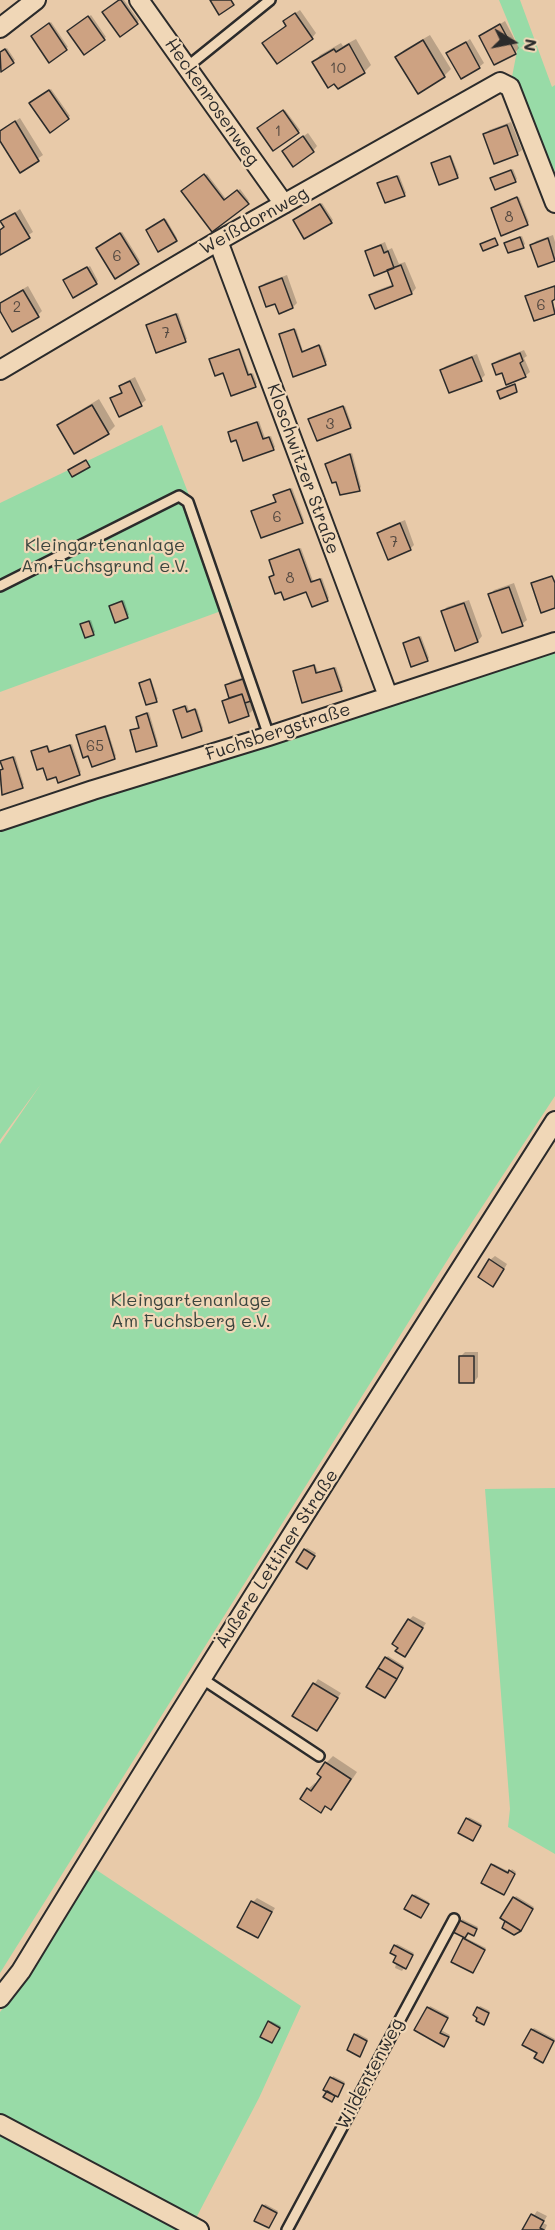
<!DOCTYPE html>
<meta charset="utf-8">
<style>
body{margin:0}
#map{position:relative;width:555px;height:2230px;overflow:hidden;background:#e8caa9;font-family:Mali,sans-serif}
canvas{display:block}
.north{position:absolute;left:483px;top:12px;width:60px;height:60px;-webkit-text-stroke:4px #f0d7b7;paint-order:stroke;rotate:100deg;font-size:16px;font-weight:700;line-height:24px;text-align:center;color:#2b2b2b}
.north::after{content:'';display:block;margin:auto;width:21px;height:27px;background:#2b2b2b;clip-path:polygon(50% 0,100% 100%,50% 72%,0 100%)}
</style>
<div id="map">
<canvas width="555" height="2230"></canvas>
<div class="north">N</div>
</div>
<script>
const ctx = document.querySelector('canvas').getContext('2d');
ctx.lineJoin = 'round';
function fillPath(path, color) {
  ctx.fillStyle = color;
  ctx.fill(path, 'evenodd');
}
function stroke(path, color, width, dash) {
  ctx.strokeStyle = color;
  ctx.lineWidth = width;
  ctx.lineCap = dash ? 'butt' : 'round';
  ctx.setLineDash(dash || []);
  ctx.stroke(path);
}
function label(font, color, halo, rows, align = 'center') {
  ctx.font = font + ' Mali,sans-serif';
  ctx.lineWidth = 4.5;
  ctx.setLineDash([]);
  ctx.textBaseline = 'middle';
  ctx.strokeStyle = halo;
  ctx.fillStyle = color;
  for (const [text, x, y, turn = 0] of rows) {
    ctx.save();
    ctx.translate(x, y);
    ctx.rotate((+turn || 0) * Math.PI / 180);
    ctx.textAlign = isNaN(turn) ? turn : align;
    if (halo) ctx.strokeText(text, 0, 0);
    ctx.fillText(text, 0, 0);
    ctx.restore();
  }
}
fillPath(new Path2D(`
 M499,0H520L552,87L555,85V203L510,87L518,46Z
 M162,425L232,607L0,692V503Z
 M555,642V1096L455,1248L0,1973V1144L41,1084L0,1140V821Z
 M555,1488V1854L508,1827L510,1809L485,1489Z
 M95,1869L301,2006L259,2098L195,2220L0,2116V2012L27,1979Z
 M0,2135L180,2230H0Z`), '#98dba7');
fillPath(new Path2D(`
 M120,0H124L139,21L120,34Z
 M300,10L316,33L312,38L287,26L289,17Z
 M91,15L106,37L84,53L71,30Z
 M505,21L519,48L515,53L481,36Z
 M51,22L68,47L49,60L34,34Z
 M430,35L451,69L444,76L397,57L404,50Z
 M356,39L371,65L364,72L314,62L320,55L341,43L343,46Z
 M470,39L484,63L479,67L448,54Z
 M7,48L15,60L1,70L0,53Z
 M51,89L70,116L50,131L33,102Z
 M285,110L300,130L298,132L261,127Z
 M20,118L43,155L20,171L0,138V131Z
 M511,122L522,150L517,154L485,135L489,130Z
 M308,133L317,146L313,151L288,147Z
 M451,155L459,175L457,177L435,162Z
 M513,169L517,179L515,181L492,178Z
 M207,174L226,199L240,189L249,201L212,230L183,192Z
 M399,175L406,193L404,195L381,182Z
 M519,197L529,222L527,224L492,208Z
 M322,203L333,220L331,222L296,218Z
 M20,209L33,232L0,254V229L5,226L2,222Z
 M166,219L177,238L176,240L149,228Z
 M122,232L140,261L138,263L99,246Z
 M553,235L555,242V259L539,265L532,245L536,241Z
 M522,236L525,244L523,246L506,243Z
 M385,242L388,250L392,248L399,264L405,262L416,288L412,293L375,307L371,296L375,291L394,284L388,268L366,252L371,248Z
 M90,266L98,281L96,283L67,279Z
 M287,275L297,303L293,307L276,302L261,287L265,283Z
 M555,285V298L553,299L555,312L535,319L529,295Z
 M28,286L42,311L38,315L0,308V304L3,301Z
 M178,313L187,339L185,340L150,324Z
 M296,329L303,351L321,345L327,362L294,375L283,333Z
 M240,348L250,375L253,373L257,384L255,385L224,371L211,360Z
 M524,350L527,356L524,358L530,372L525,376L502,372L494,364L498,360Z
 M477,354L485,375L481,379L441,370L446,366Z
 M135,377L146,400L141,404L120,415L112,399L122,391L120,387L125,382Z
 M99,399L115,426L108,433L59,425L66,419Z
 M345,406L352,425L350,427L312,418Z
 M259,421L265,438L271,436L275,447L273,449L237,438L232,431Z
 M352,453L361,487L359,489L337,480L327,464Z
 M292,488L304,520L302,522L277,502V494Z
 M405,520L414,545L410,549L379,533L383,529Z
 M301,548L313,581L322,578L329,598L327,600L276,575L272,559Z
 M514,583L527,620L522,624L490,595L494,590Z
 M124,600L129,615L116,621L111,606Z
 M469,600L482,636L478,641L456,649L442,612L447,607Z
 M91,620L95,632L93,634L81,624Z
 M421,636L429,658L427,660L404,643Z
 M315,664L318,672L336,667L343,688L341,689L294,672Z
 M251,675L249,700L253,710L248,715L223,701L230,696L227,685L231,681Z
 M151,679L158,699L156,700L141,683Z
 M187,705L189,711L197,709L203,728L202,730L175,710Z
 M149,712L158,743L156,745L132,731L140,727L137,717Z
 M106,725L116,756L114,758L78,735Z
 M72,744L81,772L79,774L57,775L44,766L33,751L48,745L50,751Z
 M15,756L24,785L3,793L0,784V770L4,769L2,761Z
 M495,1256L507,1264L497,1281L490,1260Z
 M465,1352H478V1377L474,1382L461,1356Z
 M307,1548L316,1553L309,1565L305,1550Z
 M413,1616L426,1623L405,1655L409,1620Z
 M388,1656L404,1666L384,1697L386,1658Z
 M318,1679L341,1693L317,1729L294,1715Z
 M333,1756L357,1772L337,1802L331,1809L326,1805L320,1811L308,1789L315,1783L317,1784L323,1776L326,1763Z
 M469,1817L482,1824L475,1837L467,1819Z
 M494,1864L510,1872L512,1869L516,1872L506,1891L492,1865Z
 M415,1894L429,1902L423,1914L413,1896Z
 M516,1896L534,1907L522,1927L502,1918Z
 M257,1898L275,1908L257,1936L253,1902Z
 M462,1919L478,1927L475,1933L455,1931Z
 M466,1938L486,1948L473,1971L464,1939Z
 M397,1944L414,1953L402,1971L395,1968L398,1956L395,1946Z
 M430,2006L449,2016L441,2030L450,2035L445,2043L416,2030Z
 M480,2006L490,2011L485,2021L478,2008Z
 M271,2021L281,2026L273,2039L270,2022Z
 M534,2028L555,2039L545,2060L539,2052L532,2030Z
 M357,2033L368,2039L361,2053L355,2035Z
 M333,2076L345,2082L339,2093L335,2094L333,2098L329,2091Z
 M265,2204L278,2211L270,2225L256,2220Z
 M537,2211L547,2216L543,2223L547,2225L545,2230H524Z`), '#0003');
const building = new Path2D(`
 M119,0H121L138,24L120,37L102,12Z
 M210,0H231L234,5L219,15Z
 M295,13L313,39L277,64L262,43L286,26L283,21Z
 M88,16L105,40L84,55L67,31Z
 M49,23L67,50L49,63L31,36Z
 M500,24L516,54L494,65L479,36Z
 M423,40L445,77L418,94L395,57Z
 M466,42L480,68L461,79L446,53Z
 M349,44L365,73L338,89L334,84L328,88L312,62L334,49L336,52Z
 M5,49L14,63L1,72L0,52Z
 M49,90L69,119L50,133L29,103Z
 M283,110L299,133L273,151L257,128Z
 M15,121L39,161L20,173L0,141V131Z
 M507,125L518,155L494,164L483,134Z
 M303,136L314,152L293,167L282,151Z
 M450,156L458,178L439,185L431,163Z
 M511,170L516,182L495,190L490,178Z
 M204,174L224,200L237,190L249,204L212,232L181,191Z
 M397,176L405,196L385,203L377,183Z
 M517,197L528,225L501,236L491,208Z
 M320,204L332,223L304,239L293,220Z
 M15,213L30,238L0,255V230L4,227L0,221Z
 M164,219L177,241L158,252L146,230Z
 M120,233L139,264L115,279L96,248Z
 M520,237L524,248L508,253L504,243Z
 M495,238L498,245L483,251L480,244Z
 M548,238L555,261L538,267L530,245Z
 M381,245L384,253L388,251L394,268L374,276L365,251Z
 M401,265L412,294L375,309L369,295L393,286L387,270Z
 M87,267L97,284L73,298L63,280Z
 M282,278L293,308L279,314L275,304L266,307L259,287Z
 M555,286V299L552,301L555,314L534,321L525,296Z
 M23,290L39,317L12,332L0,311V303Z
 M176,314L186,342L156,353L146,325Z
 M294,329L302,352L319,345L326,365L293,377L279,334Z
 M239,349L248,375L251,374L256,387L231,396L223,373L215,376L209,359Z
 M520,353L523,361L520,363L526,377L506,385L502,373L496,375L492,364Z
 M472,357L482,381L449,393L440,370Z
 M130,381L142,406L119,417L110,398L122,393L119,386Z
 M515,384L517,392L500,399L497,391Z
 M92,405L109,434L74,454L57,425Z
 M343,406L351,428L317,441L308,419Z
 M257,422L263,439L269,437L274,450L243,461L236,440L231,442L228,432Z
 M350,454L360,491L340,495L336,482L332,483L325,464Z
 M86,460L90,467L72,477L68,470Z
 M290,489L303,523L261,538L251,511L276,502L273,495Z
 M400,523L411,550L388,560L377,533Z
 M299,549L311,582L320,579L328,601L312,607L306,592L284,600L281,592L275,594L269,577L274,575L269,560Z
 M552,576L555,583V608L541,613L531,583Z
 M509,587L523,626L502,633L488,594Z
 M122,601L128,618L115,623L109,606Z
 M464,603L478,642L455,651L441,611Z
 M89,621L94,635L85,638L80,624Z
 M419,637L428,661L411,667L403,643Z
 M314,665L316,673L334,668L342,691L302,703L293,671Z
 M246,678L254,700L245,703L242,694L229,698L225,685Z
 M150,679L157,702L146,705L139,683Z
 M242,694L249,716L229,723L222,701Z
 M185,706L187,712L195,709L202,731L182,738L173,710Z
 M147,713L157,746L136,752L130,730L139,728L136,717Z
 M105,726L115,759L92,767L88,756L83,758L76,735Z
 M70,745L80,775L58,783L56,777L47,780L43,768L37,770L31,751L47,746L49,752Z
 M13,757L23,788L2,795L0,770L3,769L0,761Z
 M489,1259L504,1269L493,1287L478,1277Z
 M459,1356H474V1383H459Z
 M304,1549L315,1556L307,1569L296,1562Z
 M408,1619L423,1628L405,1657L395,1651L398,1648L392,1644Z
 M385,1657L403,1668L397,1679L378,1668Z
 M378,1668L397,1679L385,1698L366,1687Z
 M313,1683L338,1698L317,1731L292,1716Z
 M325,1762L351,1779L331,1810L325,1806L321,1813L300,1799L307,1788L311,1791L321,1777L317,1774Z
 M466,1818L481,1826L473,1841L458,1833Z
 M491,1864L508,1873L509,1870L515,1874L504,1895L481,1883Z
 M412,1895L429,1904L421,1918L404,1909Z
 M513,1897L533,1909L521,1931L500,1918Z
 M251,1901L272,1912L258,1938L237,1927Z
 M459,1920L477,1929L474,1936L468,1933L465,1938L453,1932Z
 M505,1921L521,1931L514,1935L502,1928Z
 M463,1938L485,1950L473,1973L451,1962Z
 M394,1945L413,1955L406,1969L393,1962L396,1956L390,1953Z
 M427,2007L448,2018L440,2033L449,2037L444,2047L414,2030Z
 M477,2007L489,2013L484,2025L476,2021L477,2018L473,2015Z
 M268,2021L280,2028L272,2043L260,2037Z
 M531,2029L554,2041L543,2063L534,2058L537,2053L522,2045Z
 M354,2034L367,2041L360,2057L347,2050Z
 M330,2077L344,2084L338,2097L323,2090Z
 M327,2091L335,2096L332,2102L323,2097Z
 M262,2205L277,2213L269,2228L254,2221Z
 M531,2214L544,2221L540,2228L544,2230H522Z`);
fillPath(building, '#cda282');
stroke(building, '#2b2b2b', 1.5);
const lane = new Path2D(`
 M187,67L270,0
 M0,586L179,496L188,502L269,736
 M201,1678L319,1756
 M287,2230L454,1919`);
const street = new Path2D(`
 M139,0L284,204
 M0,28L36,0
 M218,241L388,696
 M0,370L218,241L500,82L510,87L555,203
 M0,821L93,790L269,736L555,642
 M0,1998L21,1971C195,1685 375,1403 555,1121
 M0,2124L199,2230`);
stroke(lane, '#2b2b2b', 14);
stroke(street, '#2b2b2b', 22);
stroke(lane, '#f0d7b7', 9);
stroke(street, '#f0d7b7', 18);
label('15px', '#544941', null, [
 ["10",338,68],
 ["1",278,131],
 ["8",509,217],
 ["6",117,256],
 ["6",541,305],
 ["2",17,307],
 ["7",166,333],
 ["3",330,424],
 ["6",277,517],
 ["7",394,542],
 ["8",290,578],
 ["65",95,746]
]);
label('18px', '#2b2b2b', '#f0d7b7', [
 ["Heckenrosenweg",212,102,55],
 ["Weißdornweg",254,221,-29],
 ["Kloschwitzer Straße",303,469,70],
 ["Fuchsbergstraße",278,732,-18],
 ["Äußere Lettiner Straße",277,1559,-57],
 ["Wildentenweg",370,2074,-62]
]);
label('18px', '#3b453e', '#f0d7b7', [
 ["Kleingartenanlage",105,545],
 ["Am Fuchsgrund e.V.",105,566],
 ["Kleingartenanlage",191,1300],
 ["Am Fuchsberg e.V.",191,1321]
]);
</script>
